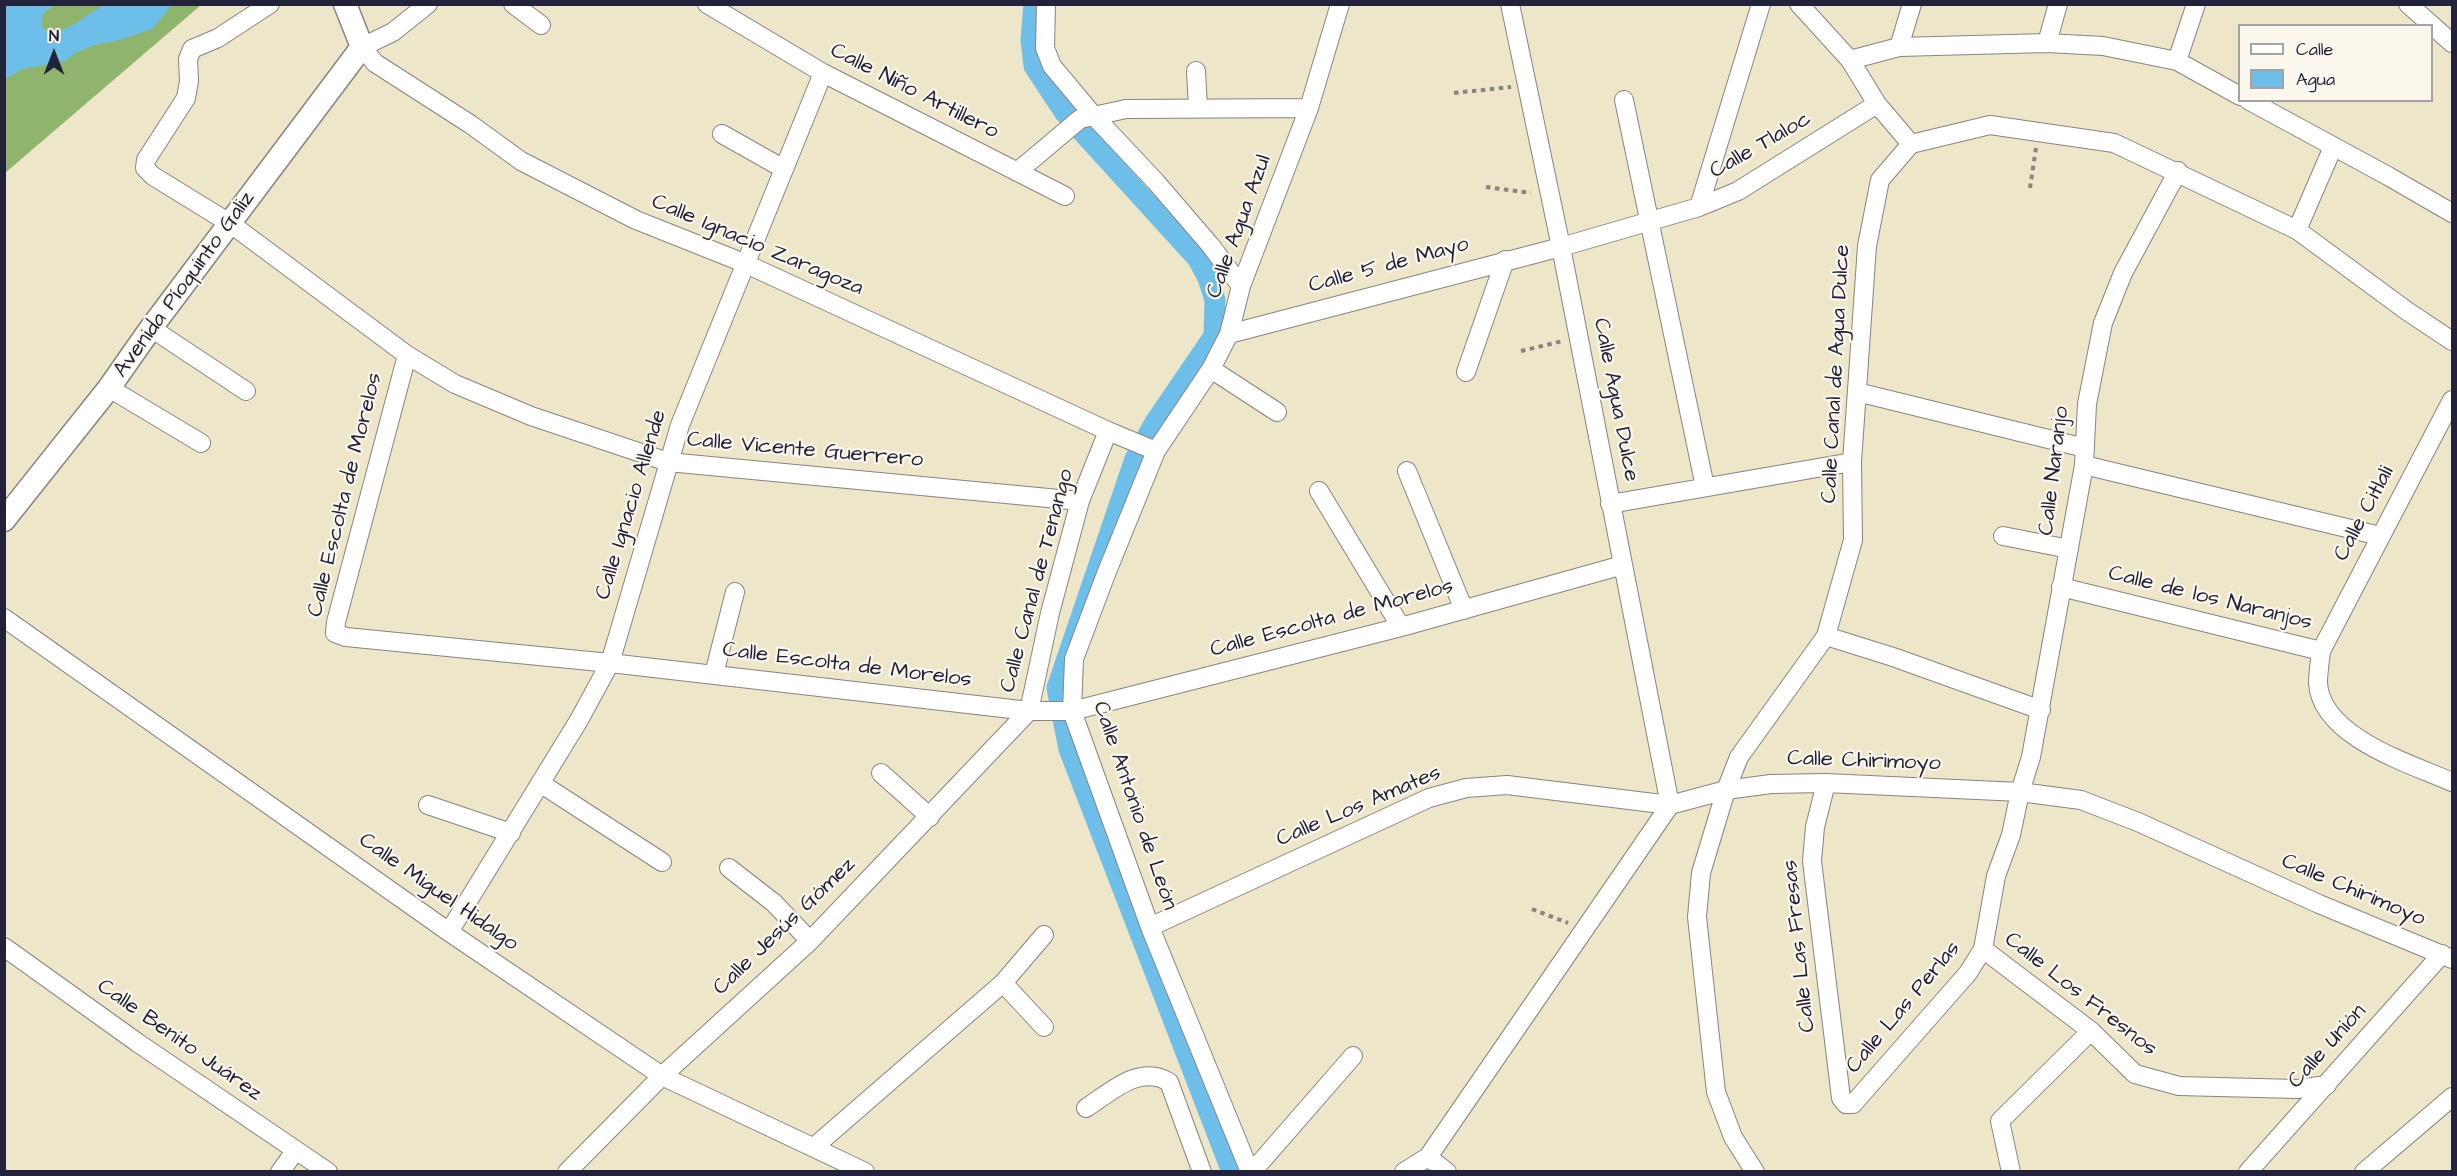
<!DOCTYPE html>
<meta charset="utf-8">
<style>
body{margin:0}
#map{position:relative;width:2457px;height:1176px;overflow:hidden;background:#ede6c9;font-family:"Architects Daughter",sans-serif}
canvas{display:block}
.frame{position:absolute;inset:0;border:6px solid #22223b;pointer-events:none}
.legend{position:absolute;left:2238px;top:24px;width:195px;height:78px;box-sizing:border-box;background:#fbf7ec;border:2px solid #a4a2a5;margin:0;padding:8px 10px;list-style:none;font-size:18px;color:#22223b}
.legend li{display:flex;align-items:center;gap:12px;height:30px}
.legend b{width:30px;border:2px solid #a4a2a5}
.north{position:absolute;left:24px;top:24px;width:60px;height:60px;-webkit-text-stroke:4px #fbf7ec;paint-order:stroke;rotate:0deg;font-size:16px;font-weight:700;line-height:24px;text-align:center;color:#22223b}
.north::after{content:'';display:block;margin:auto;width:21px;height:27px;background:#22223b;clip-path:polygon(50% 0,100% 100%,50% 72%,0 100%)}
</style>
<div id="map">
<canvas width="2457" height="1176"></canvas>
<div class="frame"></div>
<ul class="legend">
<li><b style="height:8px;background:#fff"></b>Calle</li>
<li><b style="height:16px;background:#6dbfe9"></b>Agua</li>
</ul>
<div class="north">N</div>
</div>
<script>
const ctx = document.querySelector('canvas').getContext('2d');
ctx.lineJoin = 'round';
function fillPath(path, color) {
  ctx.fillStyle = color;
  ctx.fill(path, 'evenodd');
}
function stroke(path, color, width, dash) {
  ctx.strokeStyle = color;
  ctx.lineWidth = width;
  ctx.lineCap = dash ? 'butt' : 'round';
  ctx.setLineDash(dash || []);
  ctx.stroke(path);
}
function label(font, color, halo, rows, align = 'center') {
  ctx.font = font + ' "Architects Daughter",sans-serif';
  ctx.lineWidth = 4.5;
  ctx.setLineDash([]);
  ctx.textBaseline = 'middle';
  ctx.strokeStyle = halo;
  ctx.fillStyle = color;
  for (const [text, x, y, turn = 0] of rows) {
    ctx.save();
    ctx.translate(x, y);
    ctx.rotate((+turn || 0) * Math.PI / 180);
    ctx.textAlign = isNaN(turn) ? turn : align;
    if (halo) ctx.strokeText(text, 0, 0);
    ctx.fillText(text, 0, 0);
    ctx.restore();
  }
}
fillPath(new Path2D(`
 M5,5H201L5,173Z`), '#8eb56b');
fillPath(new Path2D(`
 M5,4L54,5L42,15V29C66,39 84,13 106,5C116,1 158,4 172,5L152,29L120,40L95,45L77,52L65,61L22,69L5,79Z`), '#6dbfe9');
stroke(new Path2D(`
 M1034,4L1031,40L1034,66L1065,113L1198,259L1208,278L1215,300L1214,336L1154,424L1135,459L1057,688L1069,749L1232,1172`), '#6dbfe9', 21);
const minor = new Path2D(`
 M270,4L218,38L192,49L188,59L189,81L186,98L146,160L145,168L153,176L231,224L407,355L455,384L531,416L668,462L1080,501
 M428,4L393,32L362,47L375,63L470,124L521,161L636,220L744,263L1108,431L1156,451
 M513,4L541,25
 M707,4L823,73L1065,196
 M1046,4L1045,48L1052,66L1093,115L1156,182L1211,246L1241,286
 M1510,4L1561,247L1670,805
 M1799,4L1850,60L1877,104L1911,144
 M2408,4L2452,43
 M2047,43L2058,4
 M1899,47L1912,4
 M1850,60L1899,47L2047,43L2103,46L2177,61L2240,96
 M2177,61L2196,4
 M1196,71L1198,108
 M1624,100L1705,487
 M2248,100L2388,176L2452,213
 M722,134L784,169
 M1017,172L1080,119L1126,109L1309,108
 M1699,207L1761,4
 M2297,230L2333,147
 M151,328L246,391
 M1229,334L1561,247L1699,207L1738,191L1877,104
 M407,355L336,622L335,633L346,637L610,663L1029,711H1072L1401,627L1623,565
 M1211,369L1277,412
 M1466,372L1505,260
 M109,388L201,443
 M1857,392L2085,448
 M2452,400L2321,651C2320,661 2318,673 2318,683C2321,737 2411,764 2452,782
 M2084,465L2380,536
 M1407,471L1464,610
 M1319,491L1401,627
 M1610,504L1852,462
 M2003,536L2069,549
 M2061,587L2321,651
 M4,618L449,932L662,1076L865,1172
 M1826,636L1893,657L2041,710
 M714,674L735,592
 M881,773L930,817
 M540,783L662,862
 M1826,783L1815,827L1812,861L1841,1098L1846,1104H1853L1968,973L1983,949L1996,876L2011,835L2020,792L2031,757L2084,465L2087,404L2103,323L2123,273L2178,171
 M428,805L511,833
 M729,868L774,903L810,941
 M1150,927L1429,798L1466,788L1507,785L1670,805L1726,790L1771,784L1826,783L2020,792L2081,800L2138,822L2319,904L2452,959
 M449,932L579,720L610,663L680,425L823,73
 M4,947L138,1043L328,1172
 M1983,949L2091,1031L2135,1074L2179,1086L2297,1089L2327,1085
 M1003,983L1044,1027
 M1086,1108C1111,1092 1139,1064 1169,1082L1202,1172
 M814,1147L1003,983L1044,935
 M1428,1157L1447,1172
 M280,1172L296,1150
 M567,1172L662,1076L810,941L1029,711L1050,613L1080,501L1108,431
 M1250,1172L1150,927L1072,711L1074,659L1106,574L1156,451L1211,369L1229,334L1241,286L1309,108L1340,4
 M1252,1172L1353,1056
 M1404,1172L1428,1157L1670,805
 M1755,1172L1733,1137L1716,1092L1697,917L1701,873L1726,790L1739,757L1826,636L1853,540L1852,462L1867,246L1880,180L1911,144L1990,125L2114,143L2297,230L2407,311L2452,341
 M2011,1172L2000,1121L2091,1031
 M2248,1172L2442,954
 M2364,1172L2452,1097`);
const tertiary = new Path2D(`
 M4,520L109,388L151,328L362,47L345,4`);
stroke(minor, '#888482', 20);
stroke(tertiary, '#888482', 25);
stroke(new Path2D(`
 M1454,93L1511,87
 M1486,187L1531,193
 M2030,188L2036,148
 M1521,351L1563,341
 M1532,909L1568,923`), '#888482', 4, [4.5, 4.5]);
stroke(minor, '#fff', 18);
stroke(tertiary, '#fff', 22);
label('22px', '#22223b', '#fbf7ec', [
 ["Calle Niño Artillero",914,92,27],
 ["Calle Tlaloc",1761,146,-30],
 ["Calle Agua Azul",1240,227,-70],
 ["Calle Ignacio Zaragoza",757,246,23],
 ["Calle 5 de Mayo",1389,266,-15],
 ["Avenida Píoquinto Galiz",185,285,-54],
 ["Calle Canal de Agua Dulce",1837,374,-87],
 ["Calle Agua Dulce",1615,400,79],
 ["Calle Vicente Guerrero",805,451,5],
 ["Calle Naranjo",2055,471,-83],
 ["Calle Escolta de Morelos",346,495,-76],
 ["Calle Ignacio Allende",632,505,-73],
 ["Calle Citlali",2365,514,-62],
 ["Calle Canal de Tenango",1038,581,-75],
 ["Calle de los Naranjos",2210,599,14],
 ["Calle Escolta de Morelos",1332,619,-15],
 ["Calle Escolta de Morelos",847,666,7],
 ["Calle Chirimoyo",1864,762,2],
 ["Calle Antonio de León",1134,806,71],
 ["Calle Los Amates",1359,807,-23],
 ["Calle Chirimoyo",2353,891,23],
 ["Calle Miguel Hidalgo",438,893,35],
 ["Calle Jesús Gómez",785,927,-44],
 ["Calle Las Fresas",1800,946,-96],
 ["Calle Los Fresnos",2080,995,38],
 ["Calle Las Perlas",1904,1008,-50],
 ["Calle Benito Juárez",179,1041,35],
 ["Calle Unión",2328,1047,-48]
]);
</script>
